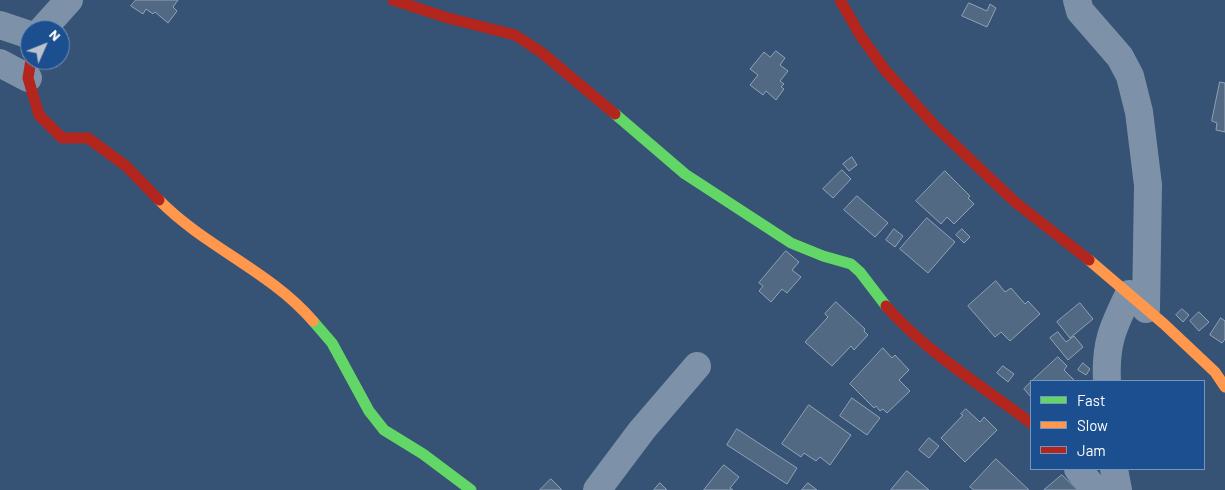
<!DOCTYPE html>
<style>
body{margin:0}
#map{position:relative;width:1225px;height:490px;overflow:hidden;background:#365274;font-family:Barlow,sans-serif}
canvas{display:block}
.legend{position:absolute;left:1030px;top:380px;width:175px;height:90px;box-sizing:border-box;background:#1b4f8f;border:1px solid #7695bc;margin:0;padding:6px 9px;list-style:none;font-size:15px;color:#fff}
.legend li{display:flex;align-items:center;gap:10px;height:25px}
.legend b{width:25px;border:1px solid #7695bc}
.north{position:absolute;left:20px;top:20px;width:50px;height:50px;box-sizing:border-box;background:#1b4f8f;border:1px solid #7695bc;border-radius:50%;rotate:46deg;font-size:14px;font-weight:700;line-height:20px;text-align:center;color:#fff}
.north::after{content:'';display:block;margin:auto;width:18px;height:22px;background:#b9c2ce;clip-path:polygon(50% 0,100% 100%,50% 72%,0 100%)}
</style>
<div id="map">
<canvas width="1225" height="490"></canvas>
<ul class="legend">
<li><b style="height:6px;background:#63d668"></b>Fast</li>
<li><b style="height:6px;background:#ff974d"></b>Slow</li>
<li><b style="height:6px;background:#b3261e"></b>Jam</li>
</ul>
<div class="north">N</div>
</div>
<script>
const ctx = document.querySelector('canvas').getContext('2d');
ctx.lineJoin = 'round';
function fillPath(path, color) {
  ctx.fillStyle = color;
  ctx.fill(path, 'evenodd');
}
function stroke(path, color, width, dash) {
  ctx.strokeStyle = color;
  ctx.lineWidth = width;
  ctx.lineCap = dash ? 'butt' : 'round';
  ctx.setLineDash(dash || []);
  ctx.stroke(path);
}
const building = new Path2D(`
 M136,0H178L173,7L177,11L168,23L155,12L153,14L146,9L143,14L131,6Z
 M969,3L987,11L990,4L996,8L987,27L962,16Z
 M776,51L785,58L780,65L788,71L780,81L784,84L781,87L784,89L776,100L766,91L763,95L750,85L758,75L750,69L764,52L770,57Z
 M1220,82L1225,83V132L1216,130L1217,123L1212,121Z
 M852,157L857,165L849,171L843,164Z
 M842,170L851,179L833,198L823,189Z
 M945,171L970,196L968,198L974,204L954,224L947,217L941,224L916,201Z
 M857,196L888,223L875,237L844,210Z
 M927,218L955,242L928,273L900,249Z
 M894,229L903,236L895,247L886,240Z
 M962,229L970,237L964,243L956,235Z
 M786,251L799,262L792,270L801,277L787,293L782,289L771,302L759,291L763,286L759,283Z
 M996,281L1005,292L1011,288L1025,304L1028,301L1040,314L1010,341L1001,332L995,337L968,306Z
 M836,302L865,329L864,331L868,335L854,350L851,346L832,366L805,342L828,317L825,314Z
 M1080,303L1093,319L1070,338L1057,322Z
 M1182,309L1189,315L1183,322L1176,315Z
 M1199,312L1209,322L1199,331L1190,321Z
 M1221,318L1225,321V339L1222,343L1210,335Z
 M1058,332L1066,342L1074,336L1083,347L1068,360L1050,338Z
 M883,348L892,358L895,355L909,370L899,380L910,391L887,413L883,409L880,411L876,406L874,408L850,384Z
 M1058,357L1067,366L1064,370L1075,381H1032Z
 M1083,363L1090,369L1086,375L1078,370Z
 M1003,366L1014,374L1008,382L997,373Z
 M1031,382V397L1024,389Z
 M852,398L880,418L867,435L840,416Z
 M809,405L851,435L830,465L820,457L816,461L804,453L801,457L782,444Z
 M966,409L980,422L984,417L997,430L965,462L941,438L963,415L961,414Z
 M737,429L797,468L787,484L727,445Z
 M929,438L939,446L929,458L919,450Z
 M996,459L1029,490H974L970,487Z
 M724,465L739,477L730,488L733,490H704Z
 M907,471L929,490H891Z
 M1062,475L1078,490H1044Z
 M551,479L562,490H540Z
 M660,483L667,490H654Z
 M808,483L817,490H802Z`);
fillPath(building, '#526984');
stroke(building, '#92a2b6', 1);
stroke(new Path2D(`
 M1077,0L1080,11L1120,57L1130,76L1139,112L1148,185L1146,309
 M0,25L30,35
 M42,30L69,0
 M0,63L28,78
 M1107,381C1105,343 1113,327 1129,294
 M1078,469L1095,490
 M1114,469L1118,490
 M597,490L642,430L697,366`), '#7d92a8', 28);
stroke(new Path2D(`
 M615,114L685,174L791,243L823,256L851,264L860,272L886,306
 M313,321L332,343L369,411L384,430L423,454L471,490`), '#63d668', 11);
stroke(new Path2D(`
 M159,200C205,247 270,271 313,321
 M1089,260L1164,324L1215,372L1225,387`), '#ff974d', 11);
stroke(new Path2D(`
 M393,0L448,18L515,35L541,52L615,114
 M840,0L860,35L885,70L935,126L1015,202L1089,260
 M31,60L28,78L39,115L62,138H88L126,166L159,200
 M886,306C927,353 981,385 1031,423`), '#b3261e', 11);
</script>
